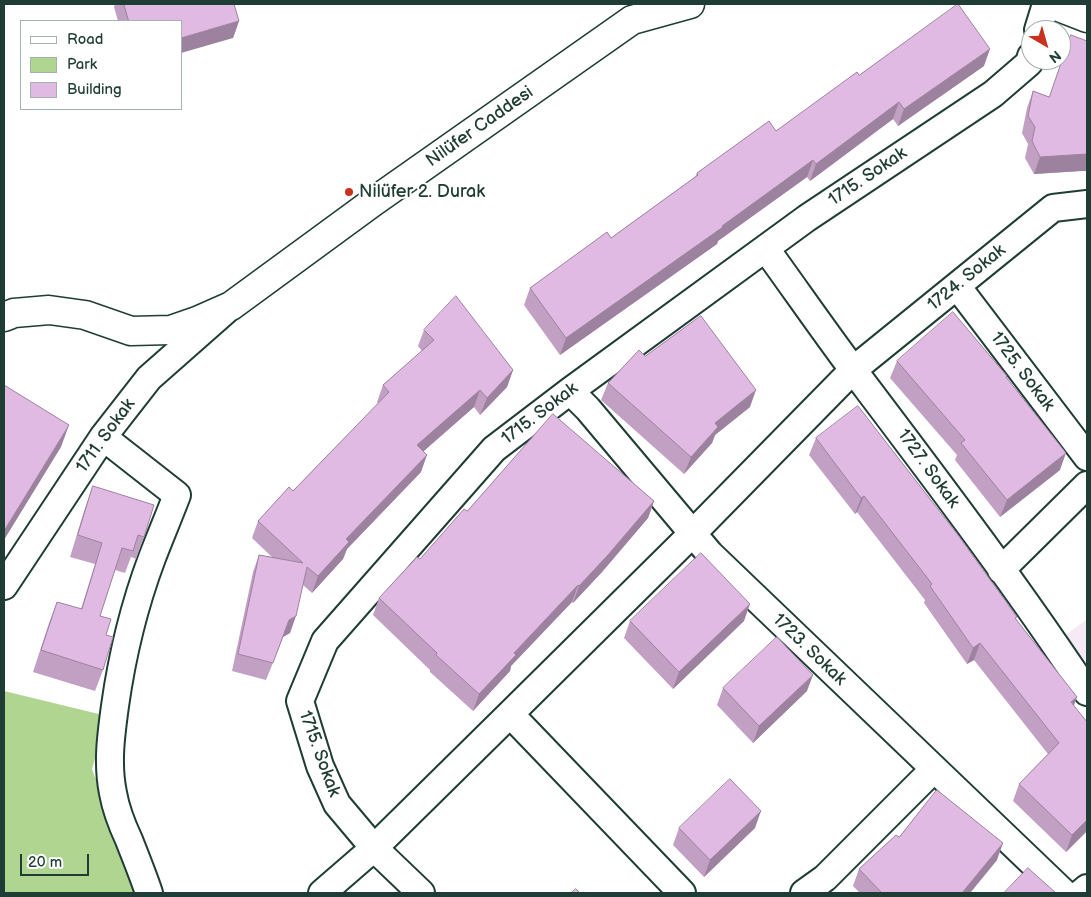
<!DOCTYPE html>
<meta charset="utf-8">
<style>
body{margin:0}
#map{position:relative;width:1091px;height:897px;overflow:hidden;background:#fff;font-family:"Balsamiq Sans",sans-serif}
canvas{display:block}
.frame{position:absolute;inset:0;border:5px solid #1f3d34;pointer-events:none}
.legend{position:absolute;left:20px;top:20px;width:162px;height:90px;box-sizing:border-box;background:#fff;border:1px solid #a5b1ae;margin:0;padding:6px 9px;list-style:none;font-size:15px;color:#1f3d34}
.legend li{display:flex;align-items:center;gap:10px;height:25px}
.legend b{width:25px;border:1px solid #a5b1ae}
.north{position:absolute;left:1021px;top:20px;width:50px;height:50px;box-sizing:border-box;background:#fff;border:1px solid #a5b1ae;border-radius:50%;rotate:142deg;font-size:14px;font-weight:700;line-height:20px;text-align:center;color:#1f3d34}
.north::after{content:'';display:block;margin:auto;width:18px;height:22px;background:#c8321e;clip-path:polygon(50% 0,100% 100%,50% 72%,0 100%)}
.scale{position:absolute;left:20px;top:854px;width:69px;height:22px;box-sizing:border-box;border:2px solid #1f3d34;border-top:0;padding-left:6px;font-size:15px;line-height:18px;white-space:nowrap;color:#1f3d34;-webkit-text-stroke:4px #fff;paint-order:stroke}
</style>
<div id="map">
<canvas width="1091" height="897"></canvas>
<div class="frame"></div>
<ul class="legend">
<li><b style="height:6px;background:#fff"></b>Road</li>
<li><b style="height:14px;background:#b0d591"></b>Park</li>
<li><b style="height:14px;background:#e0bae3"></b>Building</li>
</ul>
<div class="north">N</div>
<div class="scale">20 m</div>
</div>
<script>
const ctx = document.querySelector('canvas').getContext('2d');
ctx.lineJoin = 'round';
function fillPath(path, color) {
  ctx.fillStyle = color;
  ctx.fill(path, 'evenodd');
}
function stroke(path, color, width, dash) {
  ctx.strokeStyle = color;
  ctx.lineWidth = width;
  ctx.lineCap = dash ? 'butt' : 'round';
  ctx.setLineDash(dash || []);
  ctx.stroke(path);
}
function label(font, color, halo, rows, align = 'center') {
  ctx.font = font + ' "Balsamiq Sans",sans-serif';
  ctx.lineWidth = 4;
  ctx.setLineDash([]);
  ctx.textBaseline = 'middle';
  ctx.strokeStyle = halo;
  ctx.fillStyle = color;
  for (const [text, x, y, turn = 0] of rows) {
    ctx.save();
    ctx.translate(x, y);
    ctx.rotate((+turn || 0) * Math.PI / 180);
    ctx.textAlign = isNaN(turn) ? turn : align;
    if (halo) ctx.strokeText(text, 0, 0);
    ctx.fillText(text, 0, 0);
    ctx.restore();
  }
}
fillPath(new Path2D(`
 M1087,619V670L1063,637Z`), '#f6eaf7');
fillPath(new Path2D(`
 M4,691L107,716L92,769L138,893H4Z`), '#b0d591');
const minor = new Path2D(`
 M1038,30L1046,4
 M766,249C795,289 824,331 854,371C934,477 1014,582 1087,692
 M957,286L1087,457
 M570,391L588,409L710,554L1064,893
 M103,437L177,495C169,516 160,537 152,558C134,606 122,656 115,706C111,735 107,764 113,793C116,810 122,825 129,840C136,858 143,875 149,893
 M1001,570L1087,485
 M4,586L103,437L149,378L225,311
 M510,714L682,893
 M322,893L374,848L510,714L692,534L853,370L1053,208L1087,204
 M421,893L374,848L337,804L320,766L300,701L325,641L494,449L570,391L807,218L993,94L1029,63L1031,56
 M804,893L825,878L934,769
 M1081,893L1087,888`);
const tertiary = new Path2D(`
 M1051,4L1087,18
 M4,317L14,313L49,310L85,315L131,331L171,330L197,321L231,306L373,202L632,20L690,4`);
stroke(minor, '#1f3d34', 30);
stroke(tertiary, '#1f3d34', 31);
stroke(minor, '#fff', 26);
stroke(tertiary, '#fff', 28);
fillPath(new Path2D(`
 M115,4H234L239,21L233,38L181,21H118L114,7Z
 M1087,41V171H1081L1034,174L1025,158L1028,144L1022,133L1027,108L1033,91L1049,97Z
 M984,66L898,126L893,119L810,181L807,177L718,241L717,244L560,355L524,305L530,288L611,238L695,177L697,173L776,131L859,75Z
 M424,330L513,370L507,387L480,415L474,407L424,451L421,472L347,549L343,559L312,593L303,585L290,633L283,637L266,680L232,671L253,572L259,555L272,557L252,538L258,521L293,491L378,404L377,402L383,385L422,351L418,346Z
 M645,356L750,407L715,435L712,443L684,474L601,400L608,383Z
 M897,361L1007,376V378L1060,470L1000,517L955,460L957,455L890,378Z
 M816,438L1016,619L1074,706L1087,831L1066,852L1013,801L1019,784L1048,754L974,660L967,664L924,603L925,600L857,512L855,514L809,455Z
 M93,486L144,537L136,559L131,557L125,573L115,570L100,616L106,635L103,670L95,691L33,672L49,623L57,602L81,609L95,564L70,557L85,508Z
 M654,501L648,518L602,572L573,603L572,602L511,666L510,671L473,711L430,672V670L373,615L379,598L420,559L467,511Z
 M630,621H744L673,689L624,638Z
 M723,688L807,691L753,743L717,705Z
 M679,828H755L704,877L673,845Z
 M899,837L997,860L970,893H860L853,886L859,869Z`), '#c1a0c3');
fillPath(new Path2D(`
 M239,21L233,38L181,53V38Z
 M990,49L984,66L898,126L904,109Z
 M899,102L893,119L810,181L816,164Z
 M1087,154V171H1081L1034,174L1040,157Z
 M813,160L807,177L718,241L717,244L560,355L566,338Z
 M513,370L507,387L480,415L487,398Z
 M480,390L474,407L411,462L417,445Z
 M756,390L750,407L715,435L712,443L684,474L691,457L715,423Z
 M69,425L61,447L4,540V531Z
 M1066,453L1060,470L1000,517L1007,500Z
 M427,455L421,472L347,549L343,559L312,593L318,576L346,539Z
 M864,496L857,512L855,514L861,498Z
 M654,501L648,518L602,572L573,603L579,586Z
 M578,585L572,602L511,666L510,671L473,711L479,694L514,653Z
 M750,604L744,621L673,689L679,672Z
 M296,616L290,633L283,637L266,680L289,620Z
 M980,643L974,660L967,664L973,648Z
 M813,675L807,691L753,743L759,726Z
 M1077,697L1071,714V702Z
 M761,811L755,828L704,877L710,860Z
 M1087,820V831L1066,852L1072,835Z
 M1003,843L997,860L970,893H962Z`), '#9d829f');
const building = new Path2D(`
 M124,4H234L239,21L181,38V21H129Z
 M958,4L990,49L904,109L899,102L816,164L813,160L722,226L723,227L566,338L530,288L607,232L611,238L698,175L697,173L769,121L776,131L857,72L859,75Z
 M1071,35L1087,41V154L1040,157L1032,141L1035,127L1028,116L1033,91L1049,97Z
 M456,296L513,370L487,398L480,390L417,445L427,455L346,539L349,542L318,576L307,567L296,616L289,620L273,663L238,654L259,555L303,563L258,521L289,487L293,491L389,392L383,385L434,340L424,330Z
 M953,312L1007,376L1006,377L1066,453L1007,500L961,443L965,440L897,361Z
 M701,316L756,390L715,423L718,427L691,457L608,383L639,350L645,356Z
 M4,385L69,425L4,531Z
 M858,406L958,535L1017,617L1015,618L1077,697L1071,702L1087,722V820L1072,835L1019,784L1059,743L980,643L973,648L930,586L932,584L864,496L861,498L816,438Z
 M553,414L654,501L608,555L579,586L578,585L514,653L516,655L479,694L436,655L437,653L379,598L417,557L420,559L464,509L467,511Z
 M93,486L154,505L144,537L138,535L133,551L122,548L100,616L111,619L106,635L113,637L103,670L41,650L57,602L82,609L102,543L78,535Z
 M701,553L750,604L679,672L630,621Z
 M777,637L813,675L759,726L723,688Z
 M730,779L761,811L710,860L679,828Z
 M937,790L1003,843L962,893H882L859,869L896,835L899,837Z
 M1028,868L1056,893H1004Z
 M576,889L580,893H571Z`);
fillPath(building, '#e0bae3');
stroke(building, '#9d829f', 1);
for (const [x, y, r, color] of [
 [349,192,5,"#c8321e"]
]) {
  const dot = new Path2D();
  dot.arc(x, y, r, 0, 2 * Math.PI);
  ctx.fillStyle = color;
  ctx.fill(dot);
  stroke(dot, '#fff', 2);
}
label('18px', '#1f3d34', '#fff', [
 ["Nilüfer Caddesi",480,127,-35],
 ["1715. Sokak",868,177,-34],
 ["1724. Sokak",967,278,-39],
 ["1725. Sokak",1022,372,53],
 ["1715. Sokak",540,414,-37],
 ["1711. Sokak",106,436,-54],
 ["1727. Sokak",928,469,54],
 ["1723. Sokak",809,650,44],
 ["1715. Sokak",319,754,70]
]);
label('18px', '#1f3d34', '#fff', [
 ["Nilüfer 2. Durak",359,192]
], 'left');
</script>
